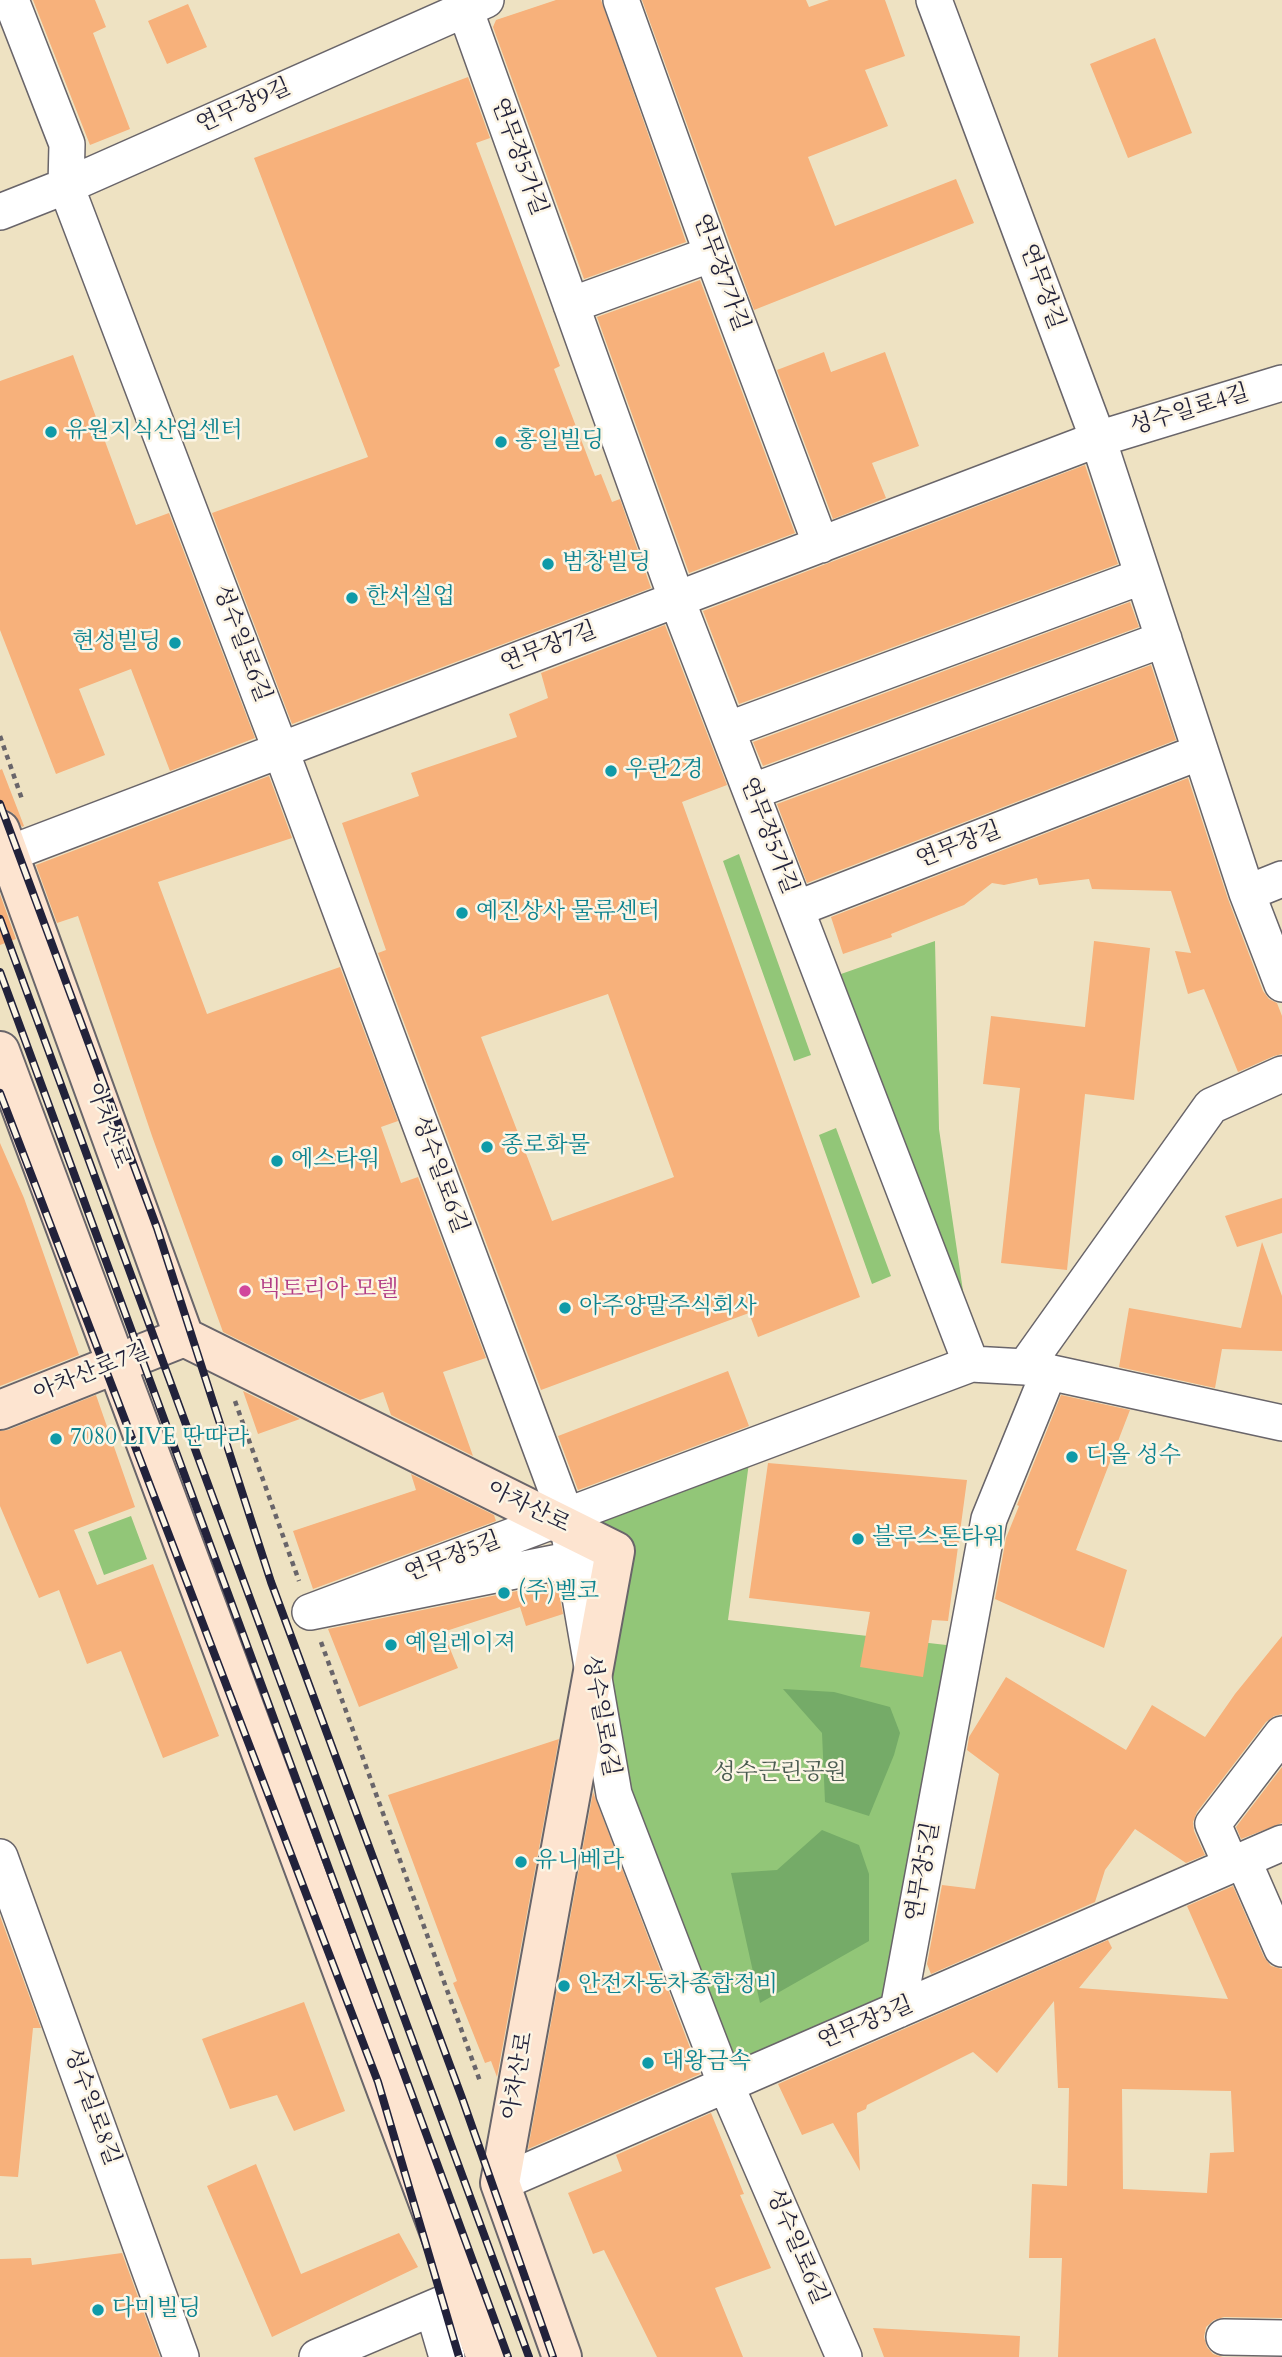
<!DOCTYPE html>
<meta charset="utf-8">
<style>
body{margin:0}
canvas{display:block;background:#eee2c2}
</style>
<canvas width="1282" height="2357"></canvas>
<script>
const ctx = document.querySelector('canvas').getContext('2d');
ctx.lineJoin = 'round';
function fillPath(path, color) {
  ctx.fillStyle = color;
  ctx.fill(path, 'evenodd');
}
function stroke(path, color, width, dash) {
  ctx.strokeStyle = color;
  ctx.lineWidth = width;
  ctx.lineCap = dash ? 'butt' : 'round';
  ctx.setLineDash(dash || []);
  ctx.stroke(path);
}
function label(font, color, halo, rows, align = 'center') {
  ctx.font = font + ' Cardo,"Noto Serif KR",serif';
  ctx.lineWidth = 5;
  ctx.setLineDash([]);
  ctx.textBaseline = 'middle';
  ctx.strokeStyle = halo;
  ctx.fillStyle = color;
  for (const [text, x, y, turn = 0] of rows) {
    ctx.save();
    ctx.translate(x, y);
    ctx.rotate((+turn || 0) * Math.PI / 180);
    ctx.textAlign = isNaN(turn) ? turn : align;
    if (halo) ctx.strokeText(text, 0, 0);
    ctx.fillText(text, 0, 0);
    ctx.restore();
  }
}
fillPath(new Path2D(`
 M739,854L811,1055L794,1061L723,861Z
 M935,941L939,1129L967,1318L841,974Z
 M836,1128L891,1276L872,1284L819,1135Z
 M750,1455L728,1620L955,1646L886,1997L735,2065L628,1790L576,1524Z
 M131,1516L147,1559L104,1575L88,1532Z`), '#92c678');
fillPath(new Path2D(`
 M783,1689L834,1692L890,1707L900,1733L894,1755L869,1816L825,1802L822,1733Z
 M822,1830L859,1845L869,1874V1941L760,2003L731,1873L777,1870Z`), '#75ab68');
fillPath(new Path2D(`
 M33,0H95L106,27L93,33L130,129L90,145Z
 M556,0H601L686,242L584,279L493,27L496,20Z
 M642,0H806L809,7L829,0H885L905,56L865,70L888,126L808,157L835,226L956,179L974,223L754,310Z
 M188,4L207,47L167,64L148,21Z
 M1155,38L1192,133L1128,158L1090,64Z
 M468,77L490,138L476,143L560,366L554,369L595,476L601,474L612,502L620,499L651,588L292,724L212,513L368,457L254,158Z
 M700,280L795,533L689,573L597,317Z
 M824,352L831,372L885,352L919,446L872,463L886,498L833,519L777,370Z
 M73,355L136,525L169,513L255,738L170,771L131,669L79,689L105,755L56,774L0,630V381Z
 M1085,465L1118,564L739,704L703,611Z
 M1130,602L1139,627L763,766L753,742Z
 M665,625L727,785L682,802L860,1297L758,1337L749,1313L541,1390L378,953L386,950L342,823L419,796L411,773L517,737L509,714L548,698L541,673ZM608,994L674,1177L552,1221L481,1037Z
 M1151,665L1176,740L807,883L777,804Z
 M2,769L24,826L22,827L13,813L0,809V770Z
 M269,776L292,838L158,882L207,1014L340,967L398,1121L381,1127L401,1183L418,1177L486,1358L443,1372L473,1456L391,1415L383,1392L360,1400L223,1332L152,1136L78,916L57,923L36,865Z
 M1188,778L1228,899L1263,991L1269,999L1277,1003L1282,1016V1054L1274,1056L1238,1072L1204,989L1188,994L1175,951L1191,953L1171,891L1092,889L1089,879L1039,885L1037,878L1004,885L992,883L964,905L891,934L892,937L843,954L831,917Z
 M0,894L16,939L0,945Z
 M1094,941L1150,948L1134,1100L1085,1094L1067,1270L1001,1263L1020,1088L983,1084L991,1016L1085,1027Z
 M0,1143L24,1198L79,1355L0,1386Z
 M1282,1198V1233L1237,1247L1225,1216Z
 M1262,1242L1282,1296V1351L1222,1349L1215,1388L1119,1367L1129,1308L1241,1328Z
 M728,1371L749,1426L578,1490L558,1436Z
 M243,1391L300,1419L258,1434Z
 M96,1395L135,1507L74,1530L97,1585L153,1564L219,1736L163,1758L121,1651L87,1664L59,1590L39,1598L0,1506V1431L8,1430Z
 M1061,1395L1130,1410L1076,1550L1127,1570L1104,1648L995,1599L1006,1538L1019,1506L1017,1505Z
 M768,1463L967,1480L948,1621L932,1620L923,1677L860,1667L870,1612L749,1598Z
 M411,1474L494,1515L496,1521L313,1589L293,1531L416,1490Z
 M557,1583L563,1614L526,1626L520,1607L443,1632L458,1668L359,1707L328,1629Z
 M1282,1636V1714L1274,1716L1266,1722L1197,1812L1193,1822L1194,1831L1205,1855L1186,1863L1135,1829L1105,1870L1095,1902L931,1974L927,1964L942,1885L975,1889L999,1774L967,1750L969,1737L1006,1677L1126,1750L1152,1705L1205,1737L1235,1694Z
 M559,1739L497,2077L491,2061L485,2063L453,1983L457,1981L388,1795Z
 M1282,1767V1823L1241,1839L1236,1827Z
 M593,1792L700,2074L528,2149Z
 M1233,1886L1264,1957L1271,1966L1282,1969V2318L1224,2317L1214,2320L1206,2327L1204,2337L1207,2347L1213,2354L1223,2357H1058L1062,2258H1029L1032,2184L1067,2186L1069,2088H1058L1054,2001L997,2073L973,2052L867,2105L866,2109L857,2113L860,2171L833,2123L802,2135L778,2084L1108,1940L1112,1948L1079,1988L1228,1999L1187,1906ZM1122,2089L1231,2091L1234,2152L1210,2153L1207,2193L1123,2189Z
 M0,1916L41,2028H33L18,2177L0,2176Z
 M304,2002L345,2111L294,2131L277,2095L230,2109L202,2039Z
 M711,2113L744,2194L740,2195L771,2268L715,2288L743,2357H657L604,2250L593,2254L568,2193L622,2171L616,2155Z
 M256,2164L301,2274L399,2233L418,2267L272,2337L207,2186Z
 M122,2253L160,2357H0V2259L31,2258L32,2265Z
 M873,2328L1020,2336L1019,2357H884Z`), '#f7b17b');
const street = new Path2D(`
 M11,0L67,144L66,186L281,751L566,1516L614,1794L726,2085L844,2357
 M621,0L712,254L821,545
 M934,0L1098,439L1247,893L1282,984
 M465,9L677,600L971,1364
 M0,212L66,186L486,0
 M571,305L712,254
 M727,730L1143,576
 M751,792L1164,639
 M0,857L1098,439L1282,383
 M1247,893L1282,879
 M796,909L1200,752
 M1025,1367L1211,1106L1282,1074
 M594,1555L310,1612L971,1364L1025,1367L1282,1423
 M0,1857L181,2357
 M1243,1860L1282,1949
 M1231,1865L1213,1824L1282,1734
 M898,2010L989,1519L1049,1372
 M500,2183L1282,1843
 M433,2309L447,2357
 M1224,2337L1282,2338
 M317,2357L463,2295`);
const secondary = new Path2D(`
 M0,830L184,1337L615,1551L500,2183L562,2357
 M0,1051L486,2357
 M0,1410L184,1337`);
stroke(street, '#69656a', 38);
stroke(secondary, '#69656a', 42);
stroke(new Path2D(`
 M0,736L23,802
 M235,1401L299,1581
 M321,1642L481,2084`), '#69656a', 4.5, [5, 5]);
stroke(street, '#fff', 35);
stroke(secondary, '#fde4d0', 38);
const rail = new Path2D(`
 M0,804L157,1228L271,1582L462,2098L553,2357
 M0,919L529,2357
 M0,972L508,2357
 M0,1093L378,2082L459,2357`);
stroke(rail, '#22223b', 8);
stroke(rail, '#fcf5e5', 5, [16]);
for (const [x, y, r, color] of [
 [51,432,7,"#0f9aa8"],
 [501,442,7,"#0f9aa8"],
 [548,564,7,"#0f9aa8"],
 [352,598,7,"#0f9aa8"],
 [175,643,7,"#0f9aa8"],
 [611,771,7,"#0f9aa8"],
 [462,913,7,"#0f9aa8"],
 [487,1147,7,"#0f9aa8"],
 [277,1161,7,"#0f9aa8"],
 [245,1291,7,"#d1479c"],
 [565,1308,7,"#0f9aa8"],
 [56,1439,7,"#0f9aa8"],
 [1072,1457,7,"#0f9aa8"],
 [858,1539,7,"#0f9aa8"],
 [504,1593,7,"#0f9aa8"],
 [391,1645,7,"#0f9aa8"],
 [521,1862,7,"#0f9aa8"],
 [564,1986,7,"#0f9aa8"],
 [648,2063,7,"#0f9aa8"],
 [98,2310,7,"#0f9aa8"]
]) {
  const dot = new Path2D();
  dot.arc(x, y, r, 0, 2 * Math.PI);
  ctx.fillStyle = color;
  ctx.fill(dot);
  stroke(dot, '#fcf5e5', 2.5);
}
label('23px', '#22223b', '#fcf5e5', [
 ["연무장9길",244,107,-24],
 ["연무장5가길",518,157,70],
 ["연무장7가길",720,273,70],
 ["연무장길",1041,287,70],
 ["성수일로4길",1190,411,-17],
 ["성수일로6길",241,644,69],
 ["연무장7길",549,648,-21],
 ["연무장5가길",768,836,69],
 ["연무장길",959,846,-21],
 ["아차산로",107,1126,70],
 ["성수일로6길",439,1175,70],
 ["아차산로7길",92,1373,-22],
 ["아차산로",528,1508,26],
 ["연무장5길",453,1558,-21],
 ["성수일로6길",600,1716,80],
 ["연무장5길",924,1872,-80],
 ["연무장3길",866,2024,-23],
 ["아차산로",519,2076,-80],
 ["성수일로8길",91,2107,70],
 ["성수일로6길",796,2247,67]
]);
label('23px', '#0d838f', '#fcf5e5', [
 ["유원지식산업센터",65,432],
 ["홍일빌딩",515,442],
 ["범창빌딩",562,564],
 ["한서실업",366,598],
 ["현성빌딩",161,643,"right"],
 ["우란2경",625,771],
 ["예진상사 물류센터",476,913],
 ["종로화물",501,1147],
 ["에스타워",291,1161],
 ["아주양말주식회사",579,1308],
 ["7080 LIVE 딴따라",70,1439],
 ["디올 성수",1086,1457],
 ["블루스톤타워",872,1539],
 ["(주)벨코",518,1593],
 ["예일레이져",405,1645],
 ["유니베라",535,1862],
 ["안전자동차종합정비",578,1986],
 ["대왕금속",662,2063],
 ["다미빌딩",112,2310]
], 'left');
label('23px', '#b23c85', '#fcf5e5', [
 ["빅토리아 모텔",259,1291]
], 'left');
label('23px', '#495b50', '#fcf5e5', [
 ["성수근린공원",780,1774]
]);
</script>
